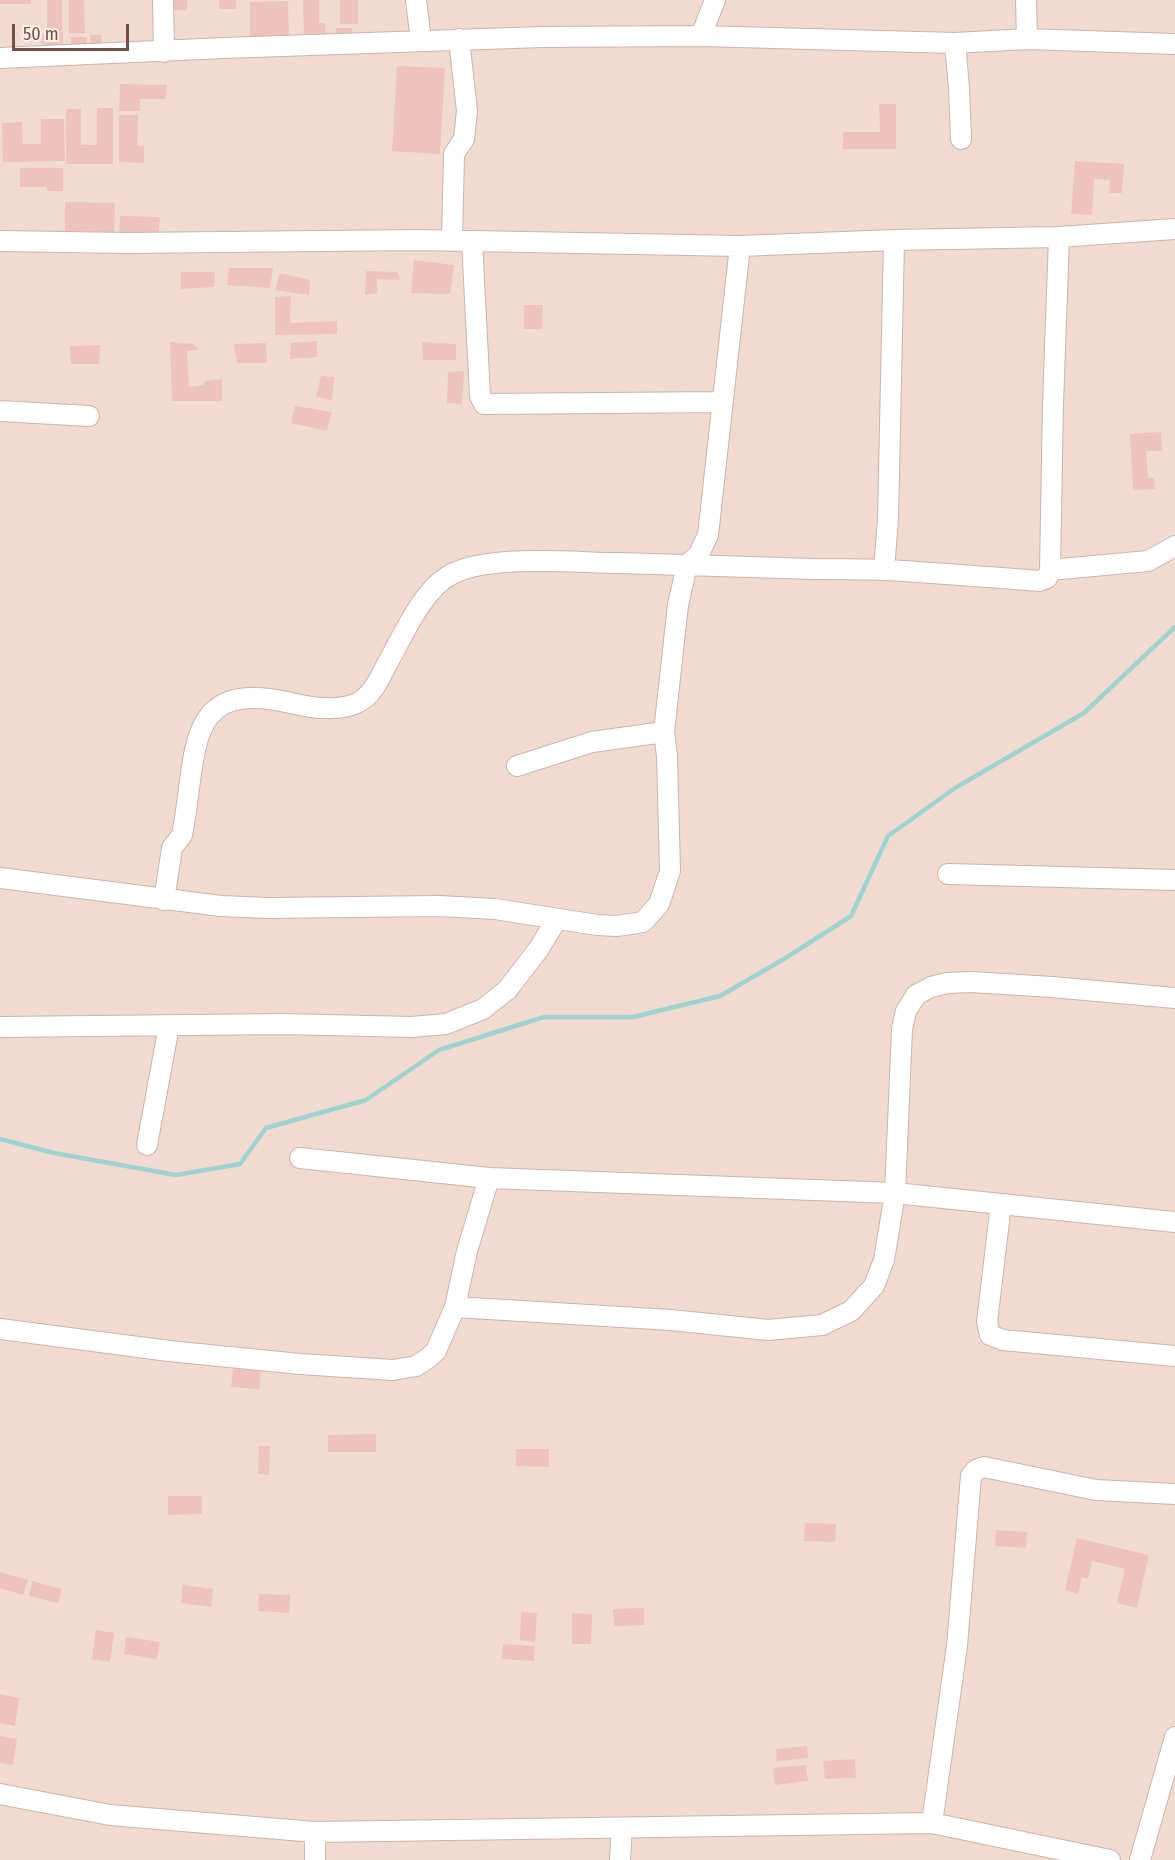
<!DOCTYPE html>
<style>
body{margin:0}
#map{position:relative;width:1175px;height:1860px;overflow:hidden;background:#faebe1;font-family:"Fira Sans Condensed",sans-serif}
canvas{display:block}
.scale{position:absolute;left:12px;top:24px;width:117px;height:27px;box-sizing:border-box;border:3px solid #704f4a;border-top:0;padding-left:8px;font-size:18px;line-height:21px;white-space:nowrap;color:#704f4a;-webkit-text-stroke:4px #fef0e7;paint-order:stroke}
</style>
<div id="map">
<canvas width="1175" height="1860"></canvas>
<div class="scale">50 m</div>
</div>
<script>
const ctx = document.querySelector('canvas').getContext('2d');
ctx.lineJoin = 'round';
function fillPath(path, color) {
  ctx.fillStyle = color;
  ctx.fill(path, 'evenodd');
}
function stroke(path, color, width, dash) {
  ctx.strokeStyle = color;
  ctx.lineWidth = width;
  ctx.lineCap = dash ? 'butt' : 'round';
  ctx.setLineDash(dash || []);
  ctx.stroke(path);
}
fillPath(new Path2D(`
 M0,0H1175V1860H0Z`), '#f1dbd0');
stroke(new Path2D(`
 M0,1139L54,1153L176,1175L240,1164L266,1128L366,1100L439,1050L544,1017H633L720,996L784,959L851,916L888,836L955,788L1084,713L1175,627`), '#9fd3cf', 4.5);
fillPath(new Path2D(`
 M0,0H31V4H0Z
 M47,0H62V31H47Z
 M69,0H84L85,33H69Z
 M171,0H187V10H172Z
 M219,0H236V9H219Z
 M303,0H319V23H325L326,38H304Z
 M340,0H358V24H340Z
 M288,1L289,38L250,39V2Z
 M336,28H352V36L336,37Z
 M48,32H63V50H42V34H48Z
 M90,35H101V49H90Z
 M71,37H87V50H71Z
 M397,66L445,68L440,154L392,151Z
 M120,84L167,85L166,99H140V111H119Z
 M879,104H896V149H843V132H880Z
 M97,108H113V164H66V109H81V145H97Z
 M119,115H138L137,146H144V163L119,162Z
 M41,119H64L65,161L3,162L2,123L22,122L23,144H41Z
 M1075,161L1124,164L1122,193H1109L1110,180L1094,179L1092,215L1071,214Z
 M20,168H63V191H47V187H20Z
 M65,202L115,203L114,232L65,231Z
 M120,216L160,217L158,239L119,238Z
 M414,260L454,265L450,294L411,293Z
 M229,268H273L270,288L227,285Z
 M366,271L397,272L401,280L377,279V293L365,295Z
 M181,272H215L214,287L181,289Z
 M280,273L310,280L309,295L275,290Z
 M291,296L290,323L337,321V334L275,335V297Z
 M524,305H543L542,329H524Z
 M317,341V357L290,359L291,343Z
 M170,342L194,344L198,350L187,351L189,387L203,385L206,381L222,379V401H172Z
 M422,342L456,344V360H423Z
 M266,343L267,363H237L234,344Z
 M100,345L99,364H71L70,346Z
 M464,371L462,404L447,403L448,372Z
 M321,376L334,377L332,400L316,397Z
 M295,406L332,412L327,431L291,423Z
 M1161,432L1162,451H1146L1148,478H1154L1155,489L1133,490L1130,434Z
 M233,1369L261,1371L259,1389L231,1387Z
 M376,1434V1452H328V1435Z
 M259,1446H270L269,1475L258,1474Z
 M516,1449H549V1467L516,1466Z
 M168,1496H202V1514L168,1515Z
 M805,1523L836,1524L835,1542L804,1541Z
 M996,1530L1027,1532L1026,1548L995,1546Z
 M1077,1538L1149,1555L1137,1608L1117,1603L1125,1569L1092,1561L1088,1579L1082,1577L1078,1594L1065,1590Z
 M0,1572L28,1580L23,1595L0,1588Z
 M32,1581L62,1589L58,1603L29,1596Z
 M183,1585L213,1589L211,1607L181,1603Z
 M259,1594L290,1595L289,1613L258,1611Z
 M644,1608V1625L614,1626L613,1609Z
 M521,1612L537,1613L535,1642L520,1640Z
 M572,1613L592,1614L591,1644H572Z
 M96,1630L114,1633L110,1662L92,1659Z
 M126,1637L160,1642L157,1659L124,1654Z
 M503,1644L535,1646L534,1661L502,1659Z
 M0,1694L19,1698L15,1726L0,1723Z
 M0,1736L17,1739L13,1765L0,1763Z
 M807,1746L808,1758L777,1761L776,1749Z
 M855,1759L856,1778L825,1779L823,1761Z
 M806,1765L808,1781L775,1785L773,1768Z`), '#eec3bb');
const minor = new Path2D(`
 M163,0L164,52
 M416,0L421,41
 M1026,0L1027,39
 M701,36L715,0
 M955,43L959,88L961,139
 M0,58L224,48L542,37L701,36L955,43L1027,39L1175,44
 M0,241L127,243L417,240L740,246L894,240L1059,237L1175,229
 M452,241L454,154L464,139L467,111L459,39
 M472,241L480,396L484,404L723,402
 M0,411L89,416
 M884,570L888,519L894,240
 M1050,570L1148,561L1175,546
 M517,766L592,742L664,732L678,605L687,565L699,554L708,535L740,246
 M948,874L1175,880
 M0,878L221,906L267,908L439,906L495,909L597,925L617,926L643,922L659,904L670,871L667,756L664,732
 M164,900L172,848L182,835L184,824C197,749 186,678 291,703C311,708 337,712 357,703C372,696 380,678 387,664C403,636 423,588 452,574C491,554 576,563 620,563C685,565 749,567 814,569C838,569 862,569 886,570C937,573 988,577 1039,581L1047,578L1050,570L1053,404L1059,237
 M0,1027L283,1024L412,1027L446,1024L483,1009L507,990L538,950L557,919
 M147,1145L169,1026
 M300,1158L489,1178
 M1001,1204L987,1322L990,1335L1003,1340L1175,1356
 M455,1307L671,1320L768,1330L822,1325L851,1311L874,1286L884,1260L895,1193L902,1029L906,1011L916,995L931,987L947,983L971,982L1052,987L1175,998
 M0,1329L169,1351L300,1364L393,1370L416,1366L427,1359L436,1351L455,1307L467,1251L489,1178L895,1193L1175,1222
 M0,1794L110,1815L315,1832L932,1823L1110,1860
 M932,1823L957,1646L971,1476L976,1470L984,1467L1096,1490L1175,1494
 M315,1860V1832
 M620,1860L622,1828
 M1140,1860L1175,1737`);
stroke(minor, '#cdb3ac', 22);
stroke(minor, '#fff', 20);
</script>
